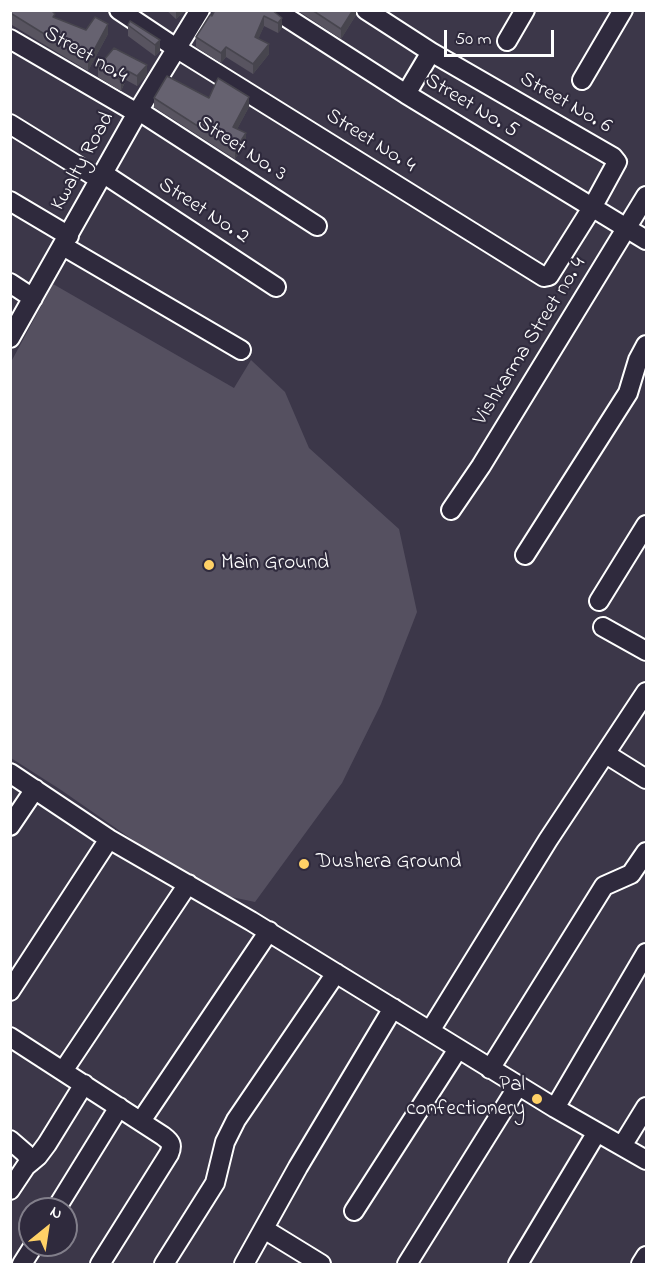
<!DOCTYPE html>
<style>
body{margin:0}
#map{position:relative;width:657px;height:1275px;overflow:hidden;background:#3c3749;font-family:"Indie Flower",sans-serif}
canvas{display:block}
.frame{position:absolute;inset:0;border:12px solid #fff;pointer-events:none}
.north{position:absolute;left:18px;top:1197px;width:60px;height:60px;box-sizing:border-box;background:#2f2a3d;border:2px solid #827f8b;border-radius:50%;rotate:30deg;font-size:16px;font-weight:700;line-height:24px;text-align:center;color:#fff}
.north::after{content:'';display:block;margin:auto;width:21px;height:27px;background:#ffd166;clip-path:polygon(50% 0,100% 100%,50% 72%,0 100%)}
.scale{position:absolute;left:444px;top:30px;width:110px;height:27px;box-sizing:border-box;border:3px solid #fff;border-top:0;padding-left:8px;font-size:18px;line-height:21px;white-space:nowrap;color:#fff;-webkit-text-stroke:4px #2f2a3d;paint-order:stroke}
</style>
<div id="map">
<canvas width="657" height="1275"></canvas>
<div class="frame"></div>
<div class="north">N</div>
<div class="scale">50 m</div>
</div>
<script>
const ctx = document.querySelector('canvas').getContext('2d');
ctx.lineJoin = 'round';
function fillPath(path, color) {
  ctx.fillStyle = color;
  ctx.fill(path, 'evenodd');
}
function stroke(path, color, width, dash) {
  ctx.strokeStyle = color;
  ctx.lineWidth = width;
  ctx.lineCap = dash ? 'butt' : 'round';
  ctx.setLineDash(dash || []);
  ctx.stroke(path);
}
function label(font, color, halo, rows, align = 'center') {
  ctx.font = font + ' "Indie Flower",sans-serif';
  ctx.lineWidth = 4.5;
  ctx.setLineDash([]);
  ctx.textBaseline = 'middle';
  ctx.strokeStyle = halo;
  ctx.fillStyle = color;
  for (const [text, x, y, turn = 0] of rows) {
    ctx.save();
    ctx.translate(x, y);
    ctx.rotate((+turn || 0) * Math.PI / 180);
    ctx.textAlign = isNaN(turn) ? turn : align;
    if (halo) ctx.strokeText(text, 0, 0);
    ctx.fillText(text, 0, 0);
    ctx.restore();
  }
}
fillPath(new Path2D(`
 M53,284L234,388L251,360L285,392L309,448L399,529L417,612L412,625L381,704L342,783L255,902L222,895L166,863L61,790L11,758V362Z`), '#555060');
const minor = new Path2D(`
 M119,10L176,48L544,277L549,276L593,206L617,162L613,157L431,52L366,10
 M275,10L406,94L646,240
 M10,39L137,113
 M507,41L525,10
 M582,80L623,10
 M406,94L431,52
 M139,111L317,226
 M10,124L99,179
 M104,174L276,287
 M10,201L69,236
 M63,246L241,350
 M10,283L33,298
 M10,338L137,113L200,10
 M451,510L481,466L646,196
 M525,555L628,393L638,360L646,345
 M599,601L646,525
 M603,627L646,651
 M606,754L646,779
 M10,773L109,839L251,921L555,1108L646,1160
 M10,826L35,789
 M10,991L109,839
 M430,1031L548,840L646,692
 M10,1037L163,1136C171,1142 173,1145 169,1154L100,1264
 M490,1069L604,886L631,874L646,852
 M63,1071L188,884
 M555,1108L646,953
 M141,1121L269,931
 M10,1140L25,1153L31,1162
 M622,1146L646,1107
 M10,1190L26,1166L38,1156L47,1144L84,1084
 M56,1209L119,1107
 M354,1211L458,1049
 M264,1229L321,1264
 M22,1264L34,1245
 M164,1264L215,1183L225,1142L236,1120L336,973
 M244,1264L298,1167L393,1008
 M407,1264L518,1086
 M518,1264L597,1132
 M641,1264L646,1256`);
stroke(minor, '#fff', 22);
stroke(minor, '#2f2a3d', 18);
fillPath(new Path2D(`
 M10,10L55,18L86,30L108,34L88,71L12,25Z
 M166,10H186L176,19Z
 M272,10L282,28L278,33L264,26L258,39L269,54L253,74L226,57L221,63L196,47V37L212,16Z
 M297,10H356V15L341,39Z
 M128,25L160,40V51L155,56L128,36Z
 M114,48L147,75L137,86L126,80L121,91L98,77V67Z
 M154,98H209L249,107L237,129L246,142L235,159L154,107Z`), '#585460');
fillPath(new Path2D(`
 M176,10H186L176,19Z
 M353,10H356V15L341,39V29Z
 M12,14V25L10,28V18Z
 M264,16V26L255,47V37Z
 M282,18V28L278,33V23Z
 M108,24V34L88,71V61Z
 M160,40V51L155,56V45Z
 M269,44V54L253,74V64Z
 M226,47V57L221,63V53Z
 M147,65V75L137,86V76Z
 M126,70V80L121,91V80Z
 M249,97V107L233,137V127Z
 M246,133V142L235,159V150Z`), '#47454e');
const building = new Path2D(`
 M10,10H51L55,14L53,17L86,30L95,17L108,24L88,61L12,14L10,18Z
 M215,10H272L282,18L278,23L264,16L255,37L269,44L253,64L226,47L221,53L196,37L210,15L212,16Z
 M312,10H353L341,29Z
 M130,21L160,40L155,45L128,25Z
 M114,48L147,65L137,76L126,70L121,80L98,67Z
 M167,76L209,98L218,78L249,97L233,127L246,133L235,150L154,98Z`);
fillPath(building, '#666270');
stroke(building, '#47454e', 1.5);
for (const [x, y, r, color] of [
 [209,565,6,"#ffd166"],
 [304,864,6,"#ffd166"],
 [537,1099,6,"#ffd166"]
]) {
  const dot = new Path2D();
  dot.arc(x, y, r, 0, 2 * Math.PI);
  ctx.fillStyle = color;
  ctx.fill(dot);
  stroke(dot, '#2f2a3d', 2);
}
label('21px', '#fff', '#2f2a3d', [
 ["Street no.4",85,56,30],
 ["Street No. 6",565,104,30],
 ["Street No. 5",471,107,31],
 ["Street No. 4",370,142,32],
 ["Street No. 3",241,150,33],
 ["Kwalty Road",84,162,-61],
 ["Street No. 2",203,212,33],
 ["Vishkarma Street no. 4",531,342,-58]
]);
label('21px', '#fff', '#2f2a3d', [
 ["Main Ground",221,565],
 ["Dushera Ground",316,864],
 ["Pal",525,1087,"right"],
 ["confectionery",525,1111,"right"]
], 'left');
</script>
